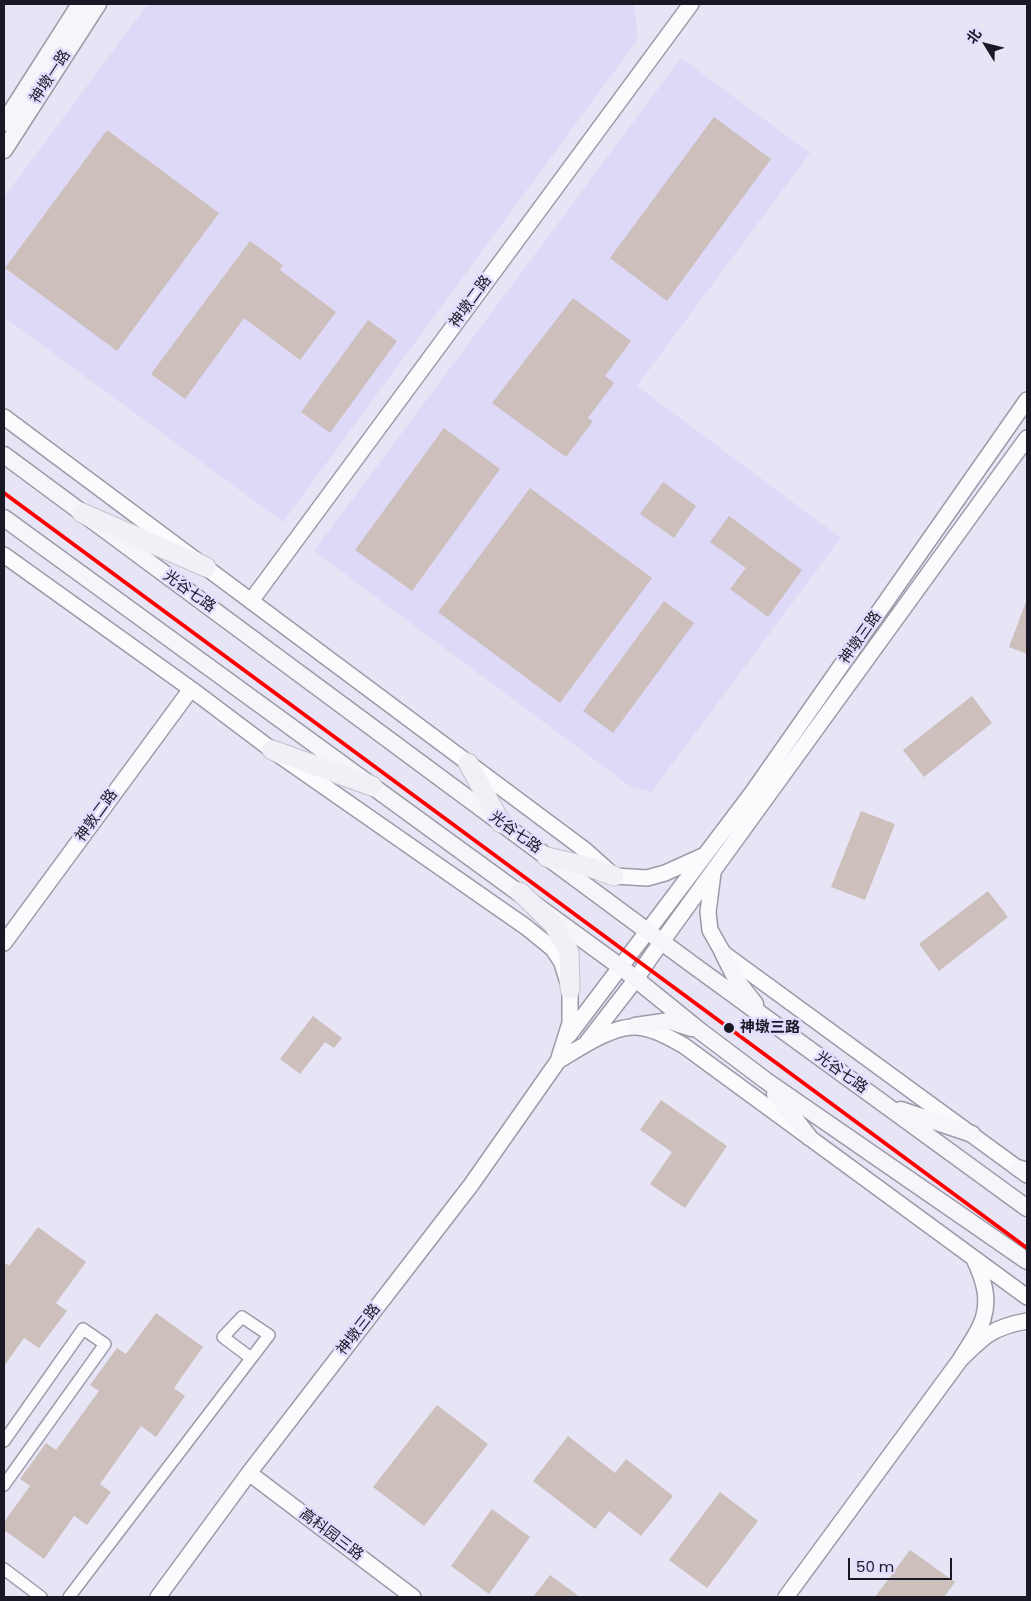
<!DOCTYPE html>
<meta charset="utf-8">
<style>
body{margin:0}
#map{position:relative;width:1031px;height:1601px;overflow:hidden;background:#e7e4f6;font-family:Poppins,"Noto Sans SC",sans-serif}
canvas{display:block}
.frame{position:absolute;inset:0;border:5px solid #1a1824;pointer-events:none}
.north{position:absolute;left:961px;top:20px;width:50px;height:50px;-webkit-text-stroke:4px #e2dcfe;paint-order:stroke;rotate:306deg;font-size:14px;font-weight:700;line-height:20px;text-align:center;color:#1a1824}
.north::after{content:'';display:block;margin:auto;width:18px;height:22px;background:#1a1824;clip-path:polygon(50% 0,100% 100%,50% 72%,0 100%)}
.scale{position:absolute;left:848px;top:1558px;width:104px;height:22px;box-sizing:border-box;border:2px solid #1a1824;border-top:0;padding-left:6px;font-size:15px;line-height:18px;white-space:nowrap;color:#1a1824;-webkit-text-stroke:4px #e2dcfe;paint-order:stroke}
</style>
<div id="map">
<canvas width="1031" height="1601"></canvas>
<div class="frame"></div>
<div class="north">北</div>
<div class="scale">50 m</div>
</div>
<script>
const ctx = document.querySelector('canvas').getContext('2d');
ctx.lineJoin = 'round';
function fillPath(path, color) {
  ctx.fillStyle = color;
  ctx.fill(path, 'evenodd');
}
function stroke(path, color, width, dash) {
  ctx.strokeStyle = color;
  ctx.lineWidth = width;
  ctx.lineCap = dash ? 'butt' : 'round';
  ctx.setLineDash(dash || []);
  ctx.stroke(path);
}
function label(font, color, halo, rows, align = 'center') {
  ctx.font = font + ' Poppins,"Noto Sans SC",sans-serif';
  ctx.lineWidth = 5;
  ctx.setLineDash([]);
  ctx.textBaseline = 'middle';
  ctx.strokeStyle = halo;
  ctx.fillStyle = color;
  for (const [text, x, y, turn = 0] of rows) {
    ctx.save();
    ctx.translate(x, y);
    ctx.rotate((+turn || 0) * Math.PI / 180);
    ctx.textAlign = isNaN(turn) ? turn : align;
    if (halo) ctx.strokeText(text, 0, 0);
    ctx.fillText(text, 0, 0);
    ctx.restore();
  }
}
fillPath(new Path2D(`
 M148,4H634L638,39L283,522L4,317V197Z
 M681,58L810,153L637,386L841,538L651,792L631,787L314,551Z`), '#ded9f7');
fillPath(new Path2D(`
 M714,117L771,159L667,301L610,258Z
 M107,130L219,213L117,351L5,268Z
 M250,241L283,265L280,270L336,312L300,360L244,318L185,399L151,374Z
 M573,298L631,341L605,376L614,383L588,418L593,421L566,457L492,403Z
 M368,320L397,341L330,433L301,412Z
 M444,428L500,469L412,591L355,550Z
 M663,482L696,506L674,538L640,514Z
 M530,488L652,578L560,703L438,612Z
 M729,516L802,570L768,617L730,589L746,568L710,542Z
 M664,601L694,623L613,733L583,711Z
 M1026,602H1027V654L1009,647Z
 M972,696L992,723L924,777L903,750Z
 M861,811L895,824L865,900L831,887Z
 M988,891L1008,917L939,971L919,944Z
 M313,1016L342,1038L334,1048L325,1042L300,1074L280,1059Z
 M661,1100L727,1146L685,1208L650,1184L672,1152L640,1130Z
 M38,1227L86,1262L56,1303L67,1311L39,1348L24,1338L4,1366V1262L9,1266Z
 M156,1313L203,1347L174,1388L185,1396L156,1437L141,1426L100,1484L111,1492L87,1525L74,1516L44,1559L4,1530V1522L30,1486L20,1479L46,1443L56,1450L99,1391L90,1385L117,1348L126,1354Z
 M437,1405L488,1444L424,1526L373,1487Z
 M568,1436L615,1473L626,1459L673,1496L641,1536L609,1511L595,1529L533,1481Z
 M720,1492L758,1521L707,1588L669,1560Z
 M492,1509L530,1537L489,1594L451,1566Z
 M910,1550L955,1582L944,1597H875Z
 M550,1575L580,1597H533Z`), '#ccbfbc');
const minor = new Path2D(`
 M4,1441L83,1329L105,1344L4,1485
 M4,1569L41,1597
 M69,1597L269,1335L242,1317L223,1337L251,1358`);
const tertiary = new Path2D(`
 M4,417L585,850L614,876L647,878L665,873L705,855
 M4,555L191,689L272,750L526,927L553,949L562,963L570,989V1023L558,1061C578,1049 613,1025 636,1027C653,1028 668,1037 683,1045L1027,1297
 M251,601L691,4
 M713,873L708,912L710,930L723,953L1027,1175
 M4,943L191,689
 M569,1035L752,793L1027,400
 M588,1041L636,979L650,958L1027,438
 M974,1259C983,1278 990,1298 983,1319C979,1332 967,1348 960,1360C984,1336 993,1327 1027,1321
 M249,1473L413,1597
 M158,1597L249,1473L471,1185L558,1061
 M786,1597L960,1360`);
const secondary = new Path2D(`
 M4,123L80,4
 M4,150L98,4
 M4,455L689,962L1027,1208
 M4,518L622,968L700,1031L765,1080L1027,1261
 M723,953L737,981L755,1004
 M635,1026L670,1021L691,1028
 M775,1094L809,1137
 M901,1110L972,1134
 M1018,1168L1027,1171`);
const primary = new Path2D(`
 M82,513L206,567
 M272,750L372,786
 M468,763L501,823
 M547,857L590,867L614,876
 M520,892L554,925L569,952L570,989`);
stroke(minor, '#9d9aa8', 14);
stroke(tertiary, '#9d9aa8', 18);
stroke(secondary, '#9d9aa8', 19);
stroke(primary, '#c4c3cc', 21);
stroke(minor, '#fbfbfe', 11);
stroke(tertiary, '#fbfbfe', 15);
stroke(secondary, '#f6f6fa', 16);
stroke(primary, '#f1f0f7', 19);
stroke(new Path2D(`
 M4,493L1027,1248`), '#f00', 4);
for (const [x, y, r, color] of [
 [729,1028,6,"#1a1824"]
]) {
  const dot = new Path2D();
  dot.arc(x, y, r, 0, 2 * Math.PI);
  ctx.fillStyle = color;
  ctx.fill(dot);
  stroke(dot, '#e2dcfe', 2);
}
label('15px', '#1a1824', '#e2dcfe', [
 ["神墩一路",51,77,-57],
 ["神墩二路",471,302,-54],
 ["光谷七路",189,592,36],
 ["神墩三路",861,638,-55],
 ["神敦二路",97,816,-54],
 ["光谷七路",515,833,36],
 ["光谷七路",841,1073,36],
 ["神墩三路",359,1330,-52],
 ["高科园三路",331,1535,37]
]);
label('bold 15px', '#1a1824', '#e2dcfe', [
 ["神墩三路",740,1028]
], 'left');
</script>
